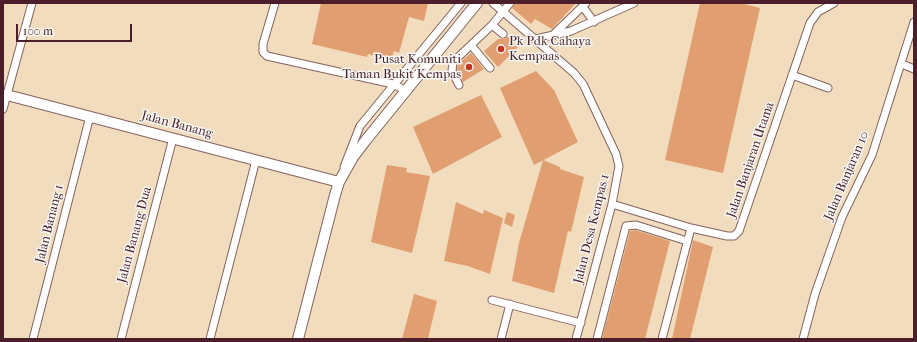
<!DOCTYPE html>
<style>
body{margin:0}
#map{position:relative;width:917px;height:342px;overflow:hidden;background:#f1ddbe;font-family:"IM FELL French Canon",serif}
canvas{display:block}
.frame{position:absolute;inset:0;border:4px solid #4a1f2b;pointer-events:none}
.scale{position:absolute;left:16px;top:24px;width:116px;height:18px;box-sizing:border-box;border:2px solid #4a1f2b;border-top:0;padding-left:5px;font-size:12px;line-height:14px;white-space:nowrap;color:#4a1f2b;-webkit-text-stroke:3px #f6f6f2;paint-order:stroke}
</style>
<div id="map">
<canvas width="917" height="342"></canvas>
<div class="frame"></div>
<div class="scale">100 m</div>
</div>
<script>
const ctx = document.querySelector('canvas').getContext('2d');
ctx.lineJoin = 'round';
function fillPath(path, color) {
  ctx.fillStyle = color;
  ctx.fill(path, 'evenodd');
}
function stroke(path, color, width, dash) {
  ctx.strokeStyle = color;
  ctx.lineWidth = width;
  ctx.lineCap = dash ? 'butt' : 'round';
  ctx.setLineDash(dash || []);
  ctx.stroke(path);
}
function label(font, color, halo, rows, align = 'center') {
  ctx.font = font + ' "IM FELL French Canon",serif';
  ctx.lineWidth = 3;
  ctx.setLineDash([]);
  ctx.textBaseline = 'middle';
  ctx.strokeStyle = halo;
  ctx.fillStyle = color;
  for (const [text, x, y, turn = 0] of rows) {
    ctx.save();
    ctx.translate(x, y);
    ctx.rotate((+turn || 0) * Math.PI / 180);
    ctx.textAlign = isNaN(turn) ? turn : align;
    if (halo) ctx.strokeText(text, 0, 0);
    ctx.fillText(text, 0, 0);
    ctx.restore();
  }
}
fillPath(new Path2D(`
 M321,3H428L424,21L409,17L399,53L394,51L391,60L368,54L367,57L312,44Z
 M515,3H576L552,29L535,19L531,24L512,8Z
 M700,3H741L760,8L723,173L665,160Z
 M508,36L518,47L498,67L484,51L498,39H504Z
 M471,53L484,69L463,82L457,70L458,64Z
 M536,71L554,90L578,142L534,165L500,88Z
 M481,95L502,137L433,174L413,127Z
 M543,160L560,167V169L584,177L571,232L568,231L554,293L512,281L519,243Z
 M387,165L407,168L406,172L430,176L412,253L371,242Z
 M456,202L483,214L484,210L503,218L490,274L468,266L444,261Z
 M507,212L515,215L512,227L504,223Z
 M635,230L670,241L645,339H602L630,231Z
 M693,240L713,247L690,339H672Z
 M414,294L437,301L428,339H402Z`), '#e19e71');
const street = new Path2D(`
 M275,3L263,44V52L267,56L393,84L407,91
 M493,3L574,73L583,84L616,154L619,166L612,204L576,339
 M583,7L594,22
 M503,34L492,25L510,3
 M554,34L586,3
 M536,39L571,31L634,3
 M471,45L490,68
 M902,64L914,69
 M792,75L828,88
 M459,85L452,71L453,62L492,25
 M3,109L32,3
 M344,167L360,126L461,3
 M612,204L691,228L727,236H734L739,231L810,23L818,12L834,3
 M492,300L581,323
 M33,339L90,116
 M121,339L173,138
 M210,339L256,160
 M501,339L510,304
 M597,339L626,226L636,225L687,241
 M662,339L691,228
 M803,339L815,294L842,217L872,155L914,22`);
const secondary = new Path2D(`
 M7,95L339,182
 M298,339L335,195L339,182L353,157L366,140L477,3`);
stroke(street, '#84625e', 9);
stroke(secondary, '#84625e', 12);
stroke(street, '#fff', 7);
stroke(secondary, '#fff', 10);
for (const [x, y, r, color] of [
 [501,49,4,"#c8321e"],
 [469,67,4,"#c8321e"]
]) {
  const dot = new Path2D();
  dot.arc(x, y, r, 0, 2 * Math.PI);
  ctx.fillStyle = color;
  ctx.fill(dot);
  stroke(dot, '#f6f6f2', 1.5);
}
label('13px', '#4a1f2b', '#f6f6f2', [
 ["Pk Pdk Cahaya",509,42],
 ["Kempaas",509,57],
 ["Pusat Komuniti",461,60,"right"],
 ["Taman Bukit Kempas",461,75,"right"]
], 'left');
label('13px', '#4a1f2b', '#f6f6f2', [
 ["Jalan Banang",177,125,15],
 ["Jalan Banjaran Utama",751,160,-71],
 ["Jalan Banjaran 10",847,176,-67],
 ["Jalan Banang 1",50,224,-76],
 ["Jalan Desa Kempas 1",592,229,-76],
 ["Jalan Banang Dua",135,235,-75]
]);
</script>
